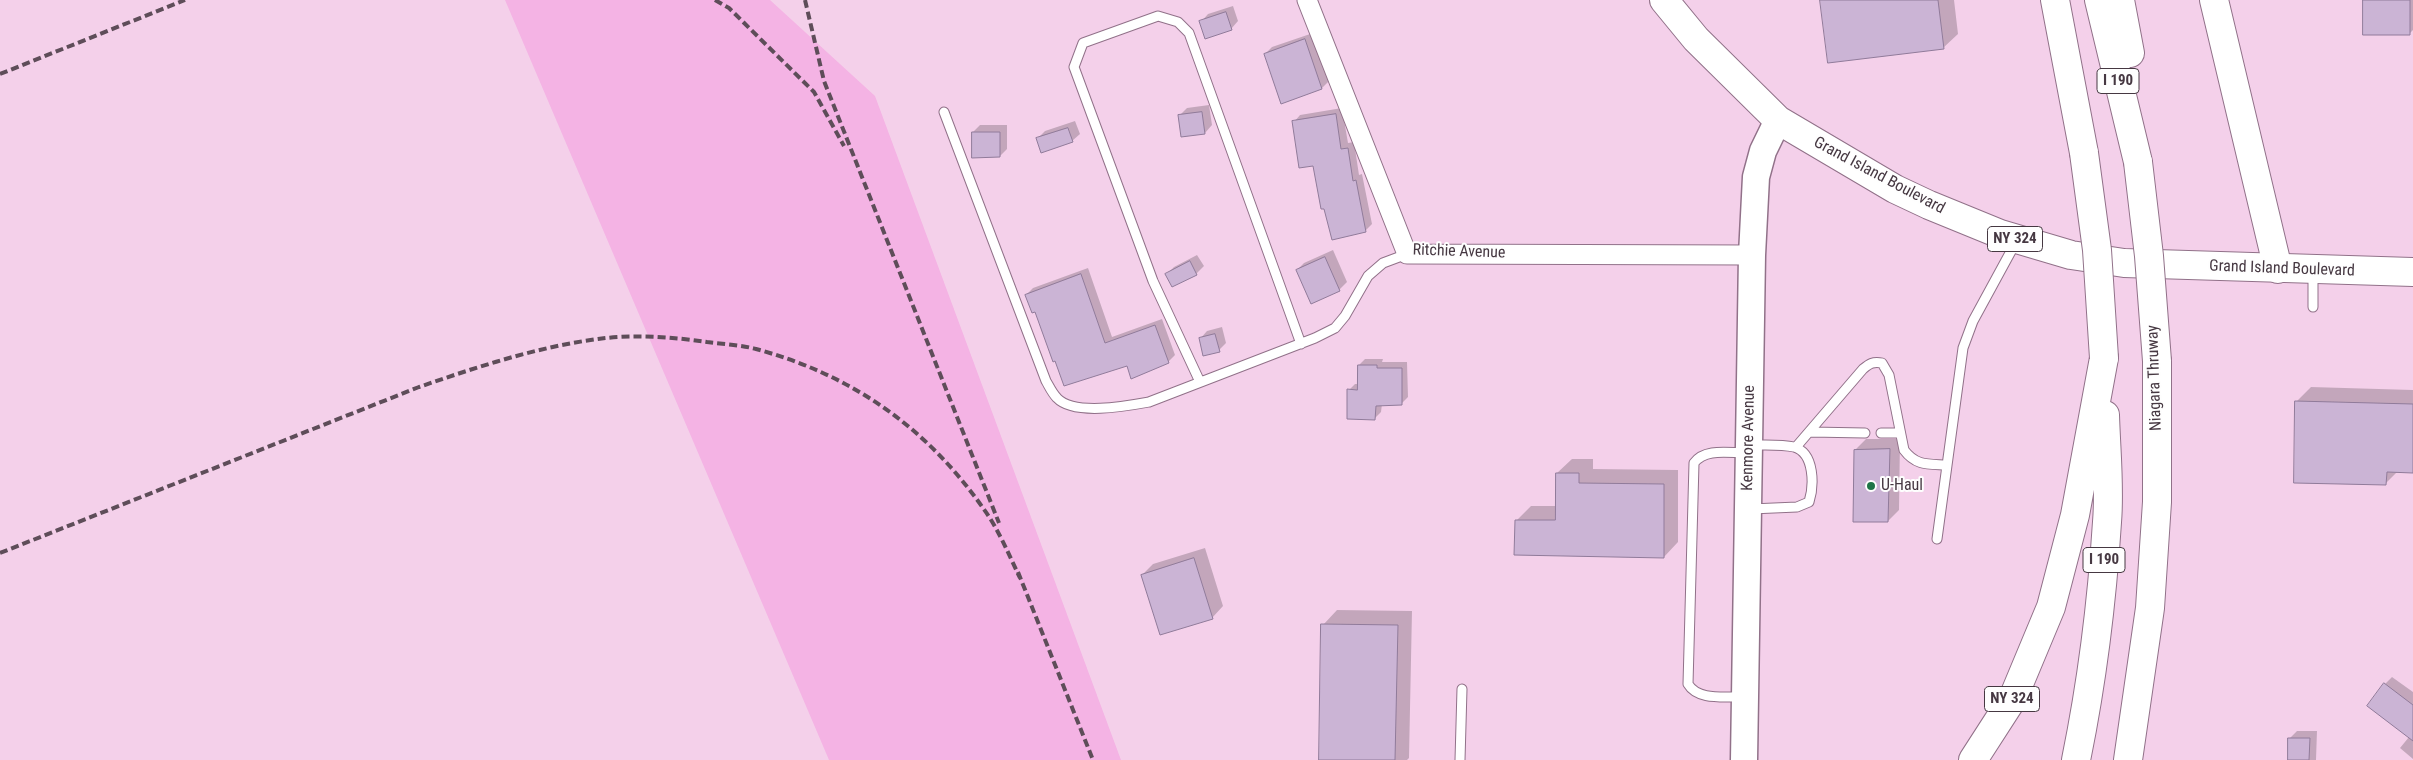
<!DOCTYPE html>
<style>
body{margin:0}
canvas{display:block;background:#f4d0ea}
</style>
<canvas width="2413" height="760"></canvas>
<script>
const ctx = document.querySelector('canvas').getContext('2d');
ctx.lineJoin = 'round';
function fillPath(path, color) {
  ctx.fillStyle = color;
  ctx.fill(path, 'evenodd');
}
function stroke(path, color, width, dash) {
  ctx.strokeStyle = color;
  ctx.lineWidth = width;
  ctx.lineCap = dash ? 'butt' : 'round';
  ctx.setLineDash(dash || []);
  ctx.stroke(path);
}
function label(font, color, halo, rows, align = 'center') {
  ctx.font = font + ' "Roboto Condensed",sans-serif';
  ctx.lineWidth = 4;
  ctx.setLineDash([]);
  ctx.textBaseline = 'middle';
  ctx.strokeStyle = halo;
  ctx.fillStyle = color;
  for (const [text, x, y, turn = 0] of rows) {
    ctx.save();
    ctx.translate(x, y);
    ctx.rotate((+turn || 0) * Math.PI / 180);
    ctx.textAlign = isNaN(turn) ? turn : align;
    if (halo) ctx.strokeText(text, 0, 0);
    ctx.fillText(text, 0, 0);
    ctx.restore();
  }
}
fillPath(new Path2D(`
 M505,0H770L875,96L1121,760H829Z`), '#f4b3e4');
fillPath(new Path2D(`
 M1822,0H1954L1958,34L1943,48Z
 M2364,0H2413V30L2410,33Z
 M1233,6L1238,21L1231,29L1201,22L1208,14Z
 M1313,33L1329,81L1322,88L1282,102L1265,54L1272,47Z
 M1209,105L1212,125L1205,133L1179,116L1187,108Z
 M1342,108L1348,143L1354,142L1359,175L1362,174L1372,224L1366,230L1314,165L1294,122L1300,115Z
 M1075,121L1080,134L1072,141L1038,138L1045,131Z
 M980,125H1007V149L1000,156L973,132Z
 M1333,250L1347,282L1339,290L1311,302L1297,270L1304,263Z
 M1197,255L1204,266L1196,274L1173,286L1167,274L1174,267Z
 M1088,268L1112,337L1162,319L1175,355L1168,362L1127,365L1035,310L1026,295L1033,288Z
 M1222,327L1226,343L1219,350L1200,339L1207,331Z
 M1365,359H1383L1382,362H1407L1408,397L1401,404H1382L1381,412L1375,418L1349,390L1355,384H1359V365Z
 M2311,387L2413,390V471H2398L2386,483L2296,402Z
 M1866,439H1900L1899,510L1888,521L1855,450Z
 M1572,459H1593V469L1678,470V542L1664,557L1516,521L1531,506H1557V473Z
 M1205,548L1223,606L1212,618L1142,575L1153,564Z
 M1337,610L1412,611L1409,758L1407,760H1320L1323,625Z
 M2392,677L2413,692V759L2400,748L2409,737L2385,684Z
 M2297,731H2317L2316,760H2289L2290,738Z`), '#0003');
const building = new Path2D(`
 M1820,0H1938L1944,49L1828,63Z
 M2363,0H2410V35H2363Z
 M1226,12L1232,30L1205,39L1199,21Z
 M1305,39L1322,89L1281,104L1264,54Z
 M1202,112L1205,134L1181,137L1178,115Z
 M1336,114L1341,149L1348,148L1353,181L1356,180L1366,232L1332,240L1324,209H1321L1313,166L1299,168L1292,121Z
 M1068,128L1073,142L1041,153L1036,138Z
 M972,132H1000V157L972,158Z
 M1325,257L1340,291L1311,304L1296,270Z
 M1190,261L1197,275L1172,287L1165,274Z
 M1081,274L1105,343L1155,325L1169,363L1131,379L1127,366L1064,386L1055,361L1053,362L1035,312L1032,313L1025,295Z
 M1215,334L1220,352L1203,356L1199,338Z
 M1358,365H1377V368H1402V405L1376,406L1375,420L1347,419V389L1357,390Z
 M2295,401L2413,404V473L2387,472L2386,485L2294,483Z
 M1890,449L1888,522H1853L1854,450Z
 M1556,473H1579V483L1664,484V558L1514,555L1515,520H1555Z
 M1194,558L1213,619L1160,635L1141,575Z
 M1321,624L1398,625L1395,760H1319Z
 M2384,683L2413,705V741L2367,706Z
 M2288,738H2310L2309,760H2288Z`);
fillPath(building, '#cbb4d5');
stroke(building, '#907b9a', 1);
const service = new Path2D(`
 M944,112L1046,381C1049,386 1052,393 1057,398C1074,416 1127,406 1149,402L1315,338L1335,328L1345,316L1368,276L1383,263L1407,254
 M2313,307V271
 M1200,382L1153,281L1074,67L1083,43L1158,16L1178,22L1189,33L1301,344
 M1811,432L1865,433
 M1881,433H1900
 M1796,447L1863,369C1869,364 1873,361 1882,363L1889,375L1904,450C1916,466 1928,464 1946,465
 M1751,509L1797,507L1809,502C1814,486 1815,453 1794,447C1781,444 1765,445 1752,445
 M1937,539L1963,348L1973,321L2016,242
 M1743,697C1725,696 1698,701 1688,684L1694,463C1705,448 1728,453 1746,453
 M1460,760L1462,689`);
const minor = new Path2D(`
 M1307,0L1407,254L1752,255`);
const secondary = new Path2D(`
 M1744,760L1752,255L1756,177L1763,151L1778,120`);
const primary = new Path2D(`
 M1664,0L1696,39L1778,120L1895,189L1929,205L2000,234L2071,255L2124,263L2413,272`);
const motorway = new Path2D(`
 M2055,0L2084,153
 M2099,0L2138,162
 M2120,0L2130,53
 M2214,0L2278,269
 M1973,760L2013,698L2051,607L2075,515L2104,358
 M2076,760C2092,682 2102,601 2107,522C2110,487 2106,450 2105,415
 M2128,760L2150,608L2157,502V361`);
stroke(service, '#917189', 11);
stroke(minor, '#917189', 21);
stroke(secondary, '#917189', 29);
stroke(primary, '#917189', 30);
stroke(motorway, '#917189', 30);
stroke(service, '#fff', 9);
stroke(minor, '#fff', 19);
stroke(secondary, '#fff', 26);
stroke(primary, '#fff', 28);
stroke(motorway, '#fff', 28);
stroke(new Path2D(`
 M715,0L729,8L814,92L844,146
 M805,0L824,81L999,523
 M0,74L185,0
 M0,553L419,387C477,367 537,347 598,339C632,334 673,337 707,342C723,344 741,345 756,349C852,375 926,427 983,508C998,528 1009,555 1020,578
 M1018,572L1093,760`), '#5e4d59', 4, [8, 4]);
const motorwayBridge = new Path2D(`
 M2084,153L2097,250L2104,358
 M2138,162L2149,256L2157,361`);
stroke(motorwayBridge, '#917189', 30, []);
stroke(motorwayBridge, '#fff', 28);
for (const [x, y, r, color] of [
 [1871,486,5,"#1e7447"]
]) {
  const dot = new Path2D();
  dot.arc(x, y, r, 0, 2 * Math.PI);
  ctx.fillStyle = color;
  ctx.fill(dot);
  stroke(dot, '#fefefe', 2);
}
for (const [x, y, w] of [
 [2118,81,42],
 [2015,239,55],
 [2104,560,42],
 [2012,699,55]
]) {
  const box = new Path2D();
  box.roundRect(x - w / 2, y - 12.5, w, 25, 4);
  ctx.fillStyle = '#fefefe';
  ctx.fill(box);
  stroke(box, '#463842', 1);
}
label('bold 15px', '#463842', null, [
 ["I 190",2118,81],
 ["NY 324",2015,239],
 ["I 190",2104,560],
 ["NY 324",2012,699]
]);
label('16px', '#463842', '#fefefe', [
 ["Grand Island Boulevard",1879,176,28],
 ["Ritchie Avenue",1459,252,2],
 ["Grand Island Boulevard",2282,269,2],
 ["Niagara Thruway",2155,378,-92],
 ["Kenmore Avenue",1749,438,-89]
]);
label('16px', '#463842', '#fefefe', [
 ["U-Haul",1881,486]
], 'left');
</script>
